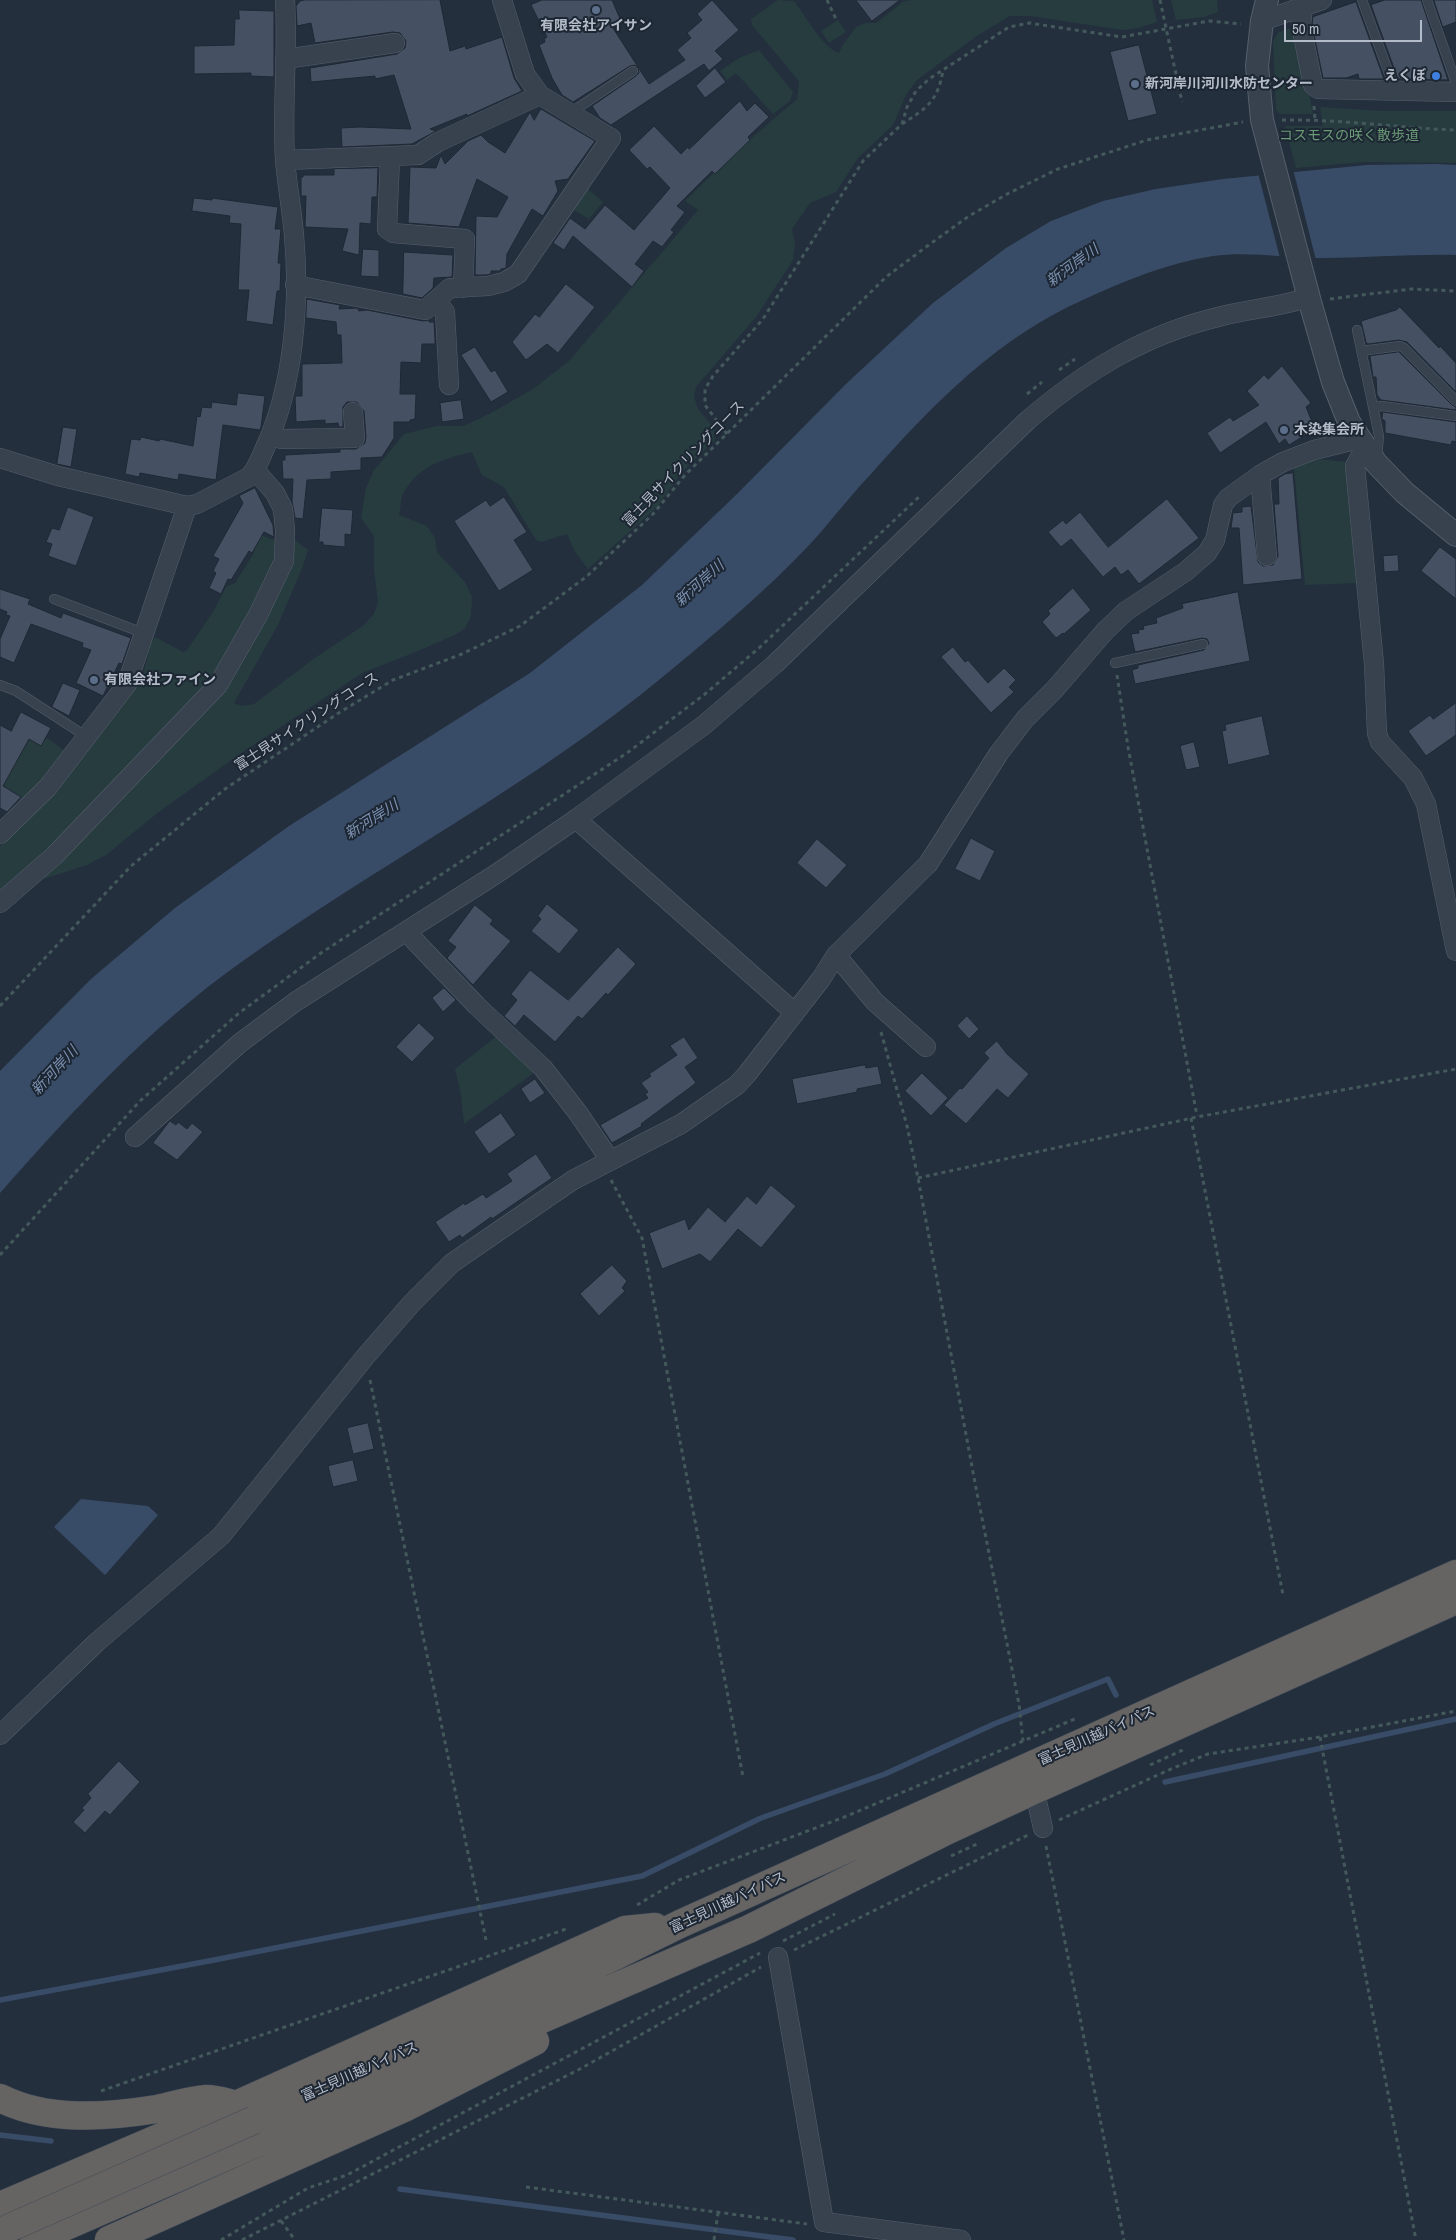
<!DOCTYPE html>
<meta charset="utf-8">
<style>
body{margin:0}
#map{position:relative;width:1456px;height:2240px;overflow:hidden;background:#242f3e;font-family:"Archivo Narrow",sans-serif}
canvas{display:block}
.scale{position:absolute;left:1284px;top:20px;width:138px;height:22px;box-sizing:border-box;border:2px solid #b4bcc9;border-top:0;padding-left:6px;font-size:15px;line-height:18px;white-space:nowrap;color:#b4bcc9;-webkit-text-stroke:4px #1d2633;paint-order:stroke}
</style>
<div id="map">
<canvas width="1456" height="2240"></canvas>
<div class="scale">50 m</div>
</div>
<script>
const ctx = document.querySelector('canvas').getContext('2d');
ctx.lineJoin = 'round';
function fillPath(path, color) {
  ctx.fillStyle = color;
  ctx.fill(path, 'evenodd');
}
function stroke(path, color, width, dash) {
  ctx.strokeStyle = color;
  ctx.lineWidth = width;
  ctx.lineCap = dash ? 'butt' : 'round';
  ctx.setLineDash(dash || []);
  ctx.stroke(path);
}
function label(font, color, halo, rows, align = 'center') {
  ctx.font = font + ' "Archivo Narrow","Noto Sans JP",sans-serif';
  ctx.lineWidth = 4;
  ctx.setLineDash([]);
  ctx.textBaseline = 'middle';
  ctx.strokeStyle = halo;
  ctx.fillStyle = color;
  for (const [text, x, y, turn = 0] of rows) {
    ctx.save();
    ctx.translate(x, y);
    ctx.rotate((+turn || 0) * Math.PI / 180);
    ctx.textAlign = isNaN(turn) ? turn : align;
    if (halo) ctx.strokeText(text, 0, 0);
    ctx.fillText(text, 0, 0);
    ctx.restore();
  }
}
fillPath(new Path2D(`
 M778,0L794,1C804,14 824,49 839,53L842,46L856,27L866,23H876L904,1L912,0H1152L1157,22L1138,28L1123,30L1030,16H1010L978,35L917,80L907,93L893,125L858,158L836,192L810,203L792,229L795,243L793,260L756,317L696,387L694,397L698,409L714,428L715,440L682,472L657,507L588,569L575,552L567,534L541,542L536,540L504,487L482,475L472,452C443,459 420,465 404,492C400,498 401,508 399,515L427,526L435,538L437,552L465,582L472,597L471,616L465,628L455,635L408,655L362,673L240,754L160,811L106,855L87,865L0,893V845L23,826V823L19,798L9,794L2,781L15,740L47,738L75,758L143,676L151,642L155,637L183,652L187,650L213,612L226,587L235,583L252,556L261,535L271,539L296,541L308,550L303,566L278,625L234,703L242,706L254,704L312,660L364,625L374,614L378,602L374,569V536L361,518L366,488L374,470L404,434L437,426H464L491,413L533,389L569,361L698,210L685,201L733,154L797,99L799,81L752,25L751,19Z
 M1171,0H1217L1218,12L1204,17L1176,20Z
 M838,20L846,32L829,43L821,31Z
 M1297,26L1313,114H1280L1276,110L1273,41L1279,32Z
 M759,50L793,92L790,101L773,114L736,73L727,80L720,71L739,58Z
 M1320,107L1383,111H1456V163L1364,162L1296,168L1285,126H1323Z
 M587,188L603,202L589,219L572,209Z
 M1317,459L1347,462L1360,583L1305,585L1294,468Z
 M498,1035L535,1072L464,1124L461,1095L455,1069Z`), '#263c3f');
fillPath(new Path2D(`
 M1436,164L1456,165V255C1411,254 1366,258 1321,258C1285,258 1249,251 1213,256C1168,263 1126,280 1085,299C997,338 934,403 871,474C850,496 832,520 812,542C767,590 716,633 665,675C533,785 380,863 240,963C150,1027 73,1110 0,1193V1071L91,979L175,908L289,826L530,673L642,585L737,494L846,384L933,303L1006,248L1051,221L1103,201L1156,189L1223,179L1367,165Z
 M81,1499L148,1506L158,1515L105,1575L54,1527Z`), '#394c67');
fillPath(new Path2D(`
 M1293,169L1316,260L1280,258L1258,173Z`), '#242f3e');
stroke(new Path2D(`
 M1165,1782L1456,1719
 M0,2000L209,1961L642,1876L761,1818L885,1774L994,1724L1108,1679L1116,1695
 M0,2135L51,2141
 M400,2189L793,2240`), '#394c67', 5.5);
const building = new Path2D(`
 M440,0L450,51L465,46L466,49L502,37L514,78L522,91L467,116V114L430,129L436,131L412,144L342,147L341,128L360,127L411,129L394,75L375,79V76L311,82L310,68L397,54L405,48L406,41L400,33L393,32L315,43L311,23L297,26L296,6L300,1L304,0Z
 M542,0H612L621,21L611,25L649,84L685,60L677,50L691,38L687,33L702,20L697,14L712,0L739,30L715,51L723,59L709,71L704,64L611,125L600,118L592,106L636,76L639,73L638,68L635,65L630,66L573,102L562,95L552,78L539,45L545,42L544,39L547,37L531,5Z
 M856,0H900L872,21Z
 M1385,0H1421L1448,80L1398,79L1371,5Z
 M1434,0H1456V22L1443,27Z
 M1356,2L1384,79H1359L1358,74L1346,78H1323L1312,25L1313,17Z
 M239,10L274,11V77L251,76V73L194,74V46L234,45L235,19H239Z
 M1139,45L1157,114L1128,121L1110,52Z
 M715,68L726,82L705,98L696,86Z
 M740,101L747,111L755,103L769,117L748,137L750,140L715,174L712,171L677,206L685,212L671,230L674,232L662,247L653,241L635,264L644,271L632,287L573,236L564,250L553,243L570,218L585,229L605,205L634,230L670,188L650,167L647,169L629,150L654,126L681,154L688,147L689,149Z
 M541,109L595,141L568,179L555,181L558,191L543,216L532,209L507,254L506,268L501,269L500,271H491V274L486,275H475L476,216L497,217L508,197L477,179L459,227L408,223L410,167L436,168L441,155L445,164L468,141L481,135L488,142L505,153L530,112L534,120Z
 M378,168L377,197H372L371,224L360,223L359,255L342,251L348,229L305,227L306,196H301V177H303V175H334V169Z
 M194,198L212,200V198L278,207L275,229H281L278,263H281L280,291H277L273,325L246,321L249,290H238L241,224L229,223L230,216L192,211Z
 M363,249L379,250V277L361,276Z
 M404,252L453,255L452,277L434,278L433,288L422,298L403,294Z
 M566,284L595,307L558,353L547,344L526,360L512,342L535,314L539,317Z
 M307,299L340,305L339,309L357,308L359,311L367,310L423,321L429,320V322H434L435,339V344H422L421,363L401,362L400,394H416L415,419L410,420V422H394V438L382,457L361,458V470L331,472V479L307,480L303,519L295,518L292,501L293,479H283L282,460H285V455L340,452V449H356L365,443L366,437L364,411L357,402H347L343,407V427H339L338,423L325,424V420L296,422L295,396H302V364L342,363L341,335H337L336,322L306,318Z
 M1400,307L1439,348L1440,346L1456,363V392L1407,342L1399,340L1368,344L1366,342L1361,321L1396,310Z
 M475,347L491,372L495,370L508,392L491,402L461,355Z
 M1399,352L1452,405L1456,407V410L1381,400L1377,395L1376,377H1373L1370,356Z
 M1282,366L1311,403L1306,407L1315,429L1289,445L1285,439L1279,444L1266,422L1220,453L1207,433L1230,417L1233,421L1259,405L1247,391L1264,375L1268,379Z
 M238,393L265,396L261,427L260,430L223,425L216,480L179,474L178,480L140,473L139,477L125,474L131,439L140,440L141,437L159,441L160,439L193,446L197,416L200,417L202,407L211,408L212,402L236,405Z
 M461,400L464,419L442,422L440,403Z
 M1383,412L1456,422V442L1452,441L1451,445L1385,433V421L1382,419Z
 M63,427L77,429L71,467L57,464Z
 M1293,473L1302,579L1243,585L1239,528H1231L1233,513L1242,512V507L1251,506L1258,562L1263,566L1273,565L1278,556L1274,504H1279L1278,478L1285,474Z
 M255,488L273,525L274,537L264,532L252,553L249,551L231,580L228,579L221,594L209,588L216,573L213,571L219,559L213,556L243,503L239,496Z
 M504,497L527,532L514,540L533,570L499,591L454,521L486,500L490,506Z
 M1167,499L1199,538L1139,584L1128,570L1121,575L1115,567L1103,577L1071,539L1061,547L1048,532L1063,520L1066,524L1080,512L1108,547Z
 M68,507L94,517L76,566L48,556L52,544L46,542L52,528L59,530Z
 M322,508L353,510L351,535L345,534V547L323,545V542H319Z
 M1440,547L1456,559V599L1421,571Z
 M1398,555L1399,571L1384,572L1383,556Z
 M1073,588L1091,610L1064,634L1063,633L1056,638L1042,622L1050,614L1048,611Z
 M0,589L30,599L28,604L61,618L63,613L131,638L122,664L119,663L103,696L76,683L91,650L82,647L83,643L31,624L14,663L0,657V639L10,616L6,615L7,612L0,609Z
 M1238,592L1250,661L1135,684L1132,670L1138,668V665L1204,650L1209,643L1207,639L1202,638L1135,652L1131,634L1139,633L1138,630L1144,629L1143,626L1157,623L1156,618L1183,608L1182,604Z
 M953,647L965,662L968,660L988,683L1004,668L1016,680L1009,687L1014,692L991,713L941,657Z
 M63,683L80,690L69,716L52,707Z
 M1456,703V735L1426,756L1408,731L1430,715L1433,719Z
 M21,712L51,728L41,746L29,739L3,786L21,797L7,812L0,808V725L11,731Z
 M1262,716L1270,755L1228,765L1222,731L1226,730L1225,725Z
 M1194,742L1200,767L1186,770L1180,746Z
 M971,838L995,851L980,881L955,869Z
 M817,839L847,865L826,888L797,863Z
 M547,904L579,930L559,954L531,931L541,919L538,916Z
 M475,905L493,920L490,924L511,941L473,985L447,958L456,947L448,941Z
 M618,947L636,964L608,995L606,993L582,1019L578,1016L555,1042L524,1015L515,1026L504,1016L517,1000L511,994L530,970L568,1000Z
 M444,988L456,1000L443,1012L432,998Z
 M967,1016L979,1029L969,1039L957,1026Z
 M419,1023L435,1038L412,1062L396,1047Z
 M684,1037L698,1058L685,1067L696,1083L641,1124L642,1126L612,1143L600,1125L648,1098L645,1094L648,1092L641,1083L651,1076L649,1074L677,1055L670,1046Z
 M997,1041L1007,1054L1029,1074L1008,1098L997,1089L966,1124L944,1105L960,1088L962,1089L989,1058L984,1053Z
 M865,1065L866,1068L878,1066L882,1084L857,1089V1092L797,1104L792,1079Z
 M922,1073L948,1098L931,1116L905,1091Z
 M535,1079L545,1093L530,1103L521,1089Z
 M501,1113L516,1135L489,1154L474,1132Z
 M170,1121L176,1125L178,1122L187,1129L192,1123L203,1132L177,1160L153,1143Z
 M536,1154L552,1178L492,1219L491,1217L462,1238L460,1235L449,1242L435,1222L464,1203L465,1205L483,1194L486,1198L512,1181L507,1174Z
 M771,1185L796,1206L761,1248L738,1229L710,1262L700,1254L662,1269L649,1233L685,1219L689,1230L708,1207L725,1222L747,1196L756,1204Z
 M612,1265L627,1281L622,1288L625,1291L599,1316L580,1294Z
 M368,1423L374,1449L353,1454L347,1428Z
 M353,1460L358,1481L333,1487L328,1466Z
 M119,1761L140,1782L110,1815L105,1811L85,1833L73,1822L84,1810L82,1808L91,1798L88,1794Z`);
fillPath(building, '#455162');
stroke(building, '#1f2835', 1);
const service = new Path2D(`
 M1362,0L1395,90
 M1427,0L1456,83
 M570,113L633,71
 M1357,330L1379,436L1377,458
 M1361,351L1400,346L1404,348L1456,401
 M1373,407L1382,406L1456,416
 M54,599L143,633
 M1115,663L1203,644
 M0,685L16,691L87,737`);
const minor = new Path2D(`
 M1303,7L1301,25L1313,85L1318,89L1456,92
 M1262,21L1322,0
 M285,59L395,43
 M390,158L387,229L393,233L465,239L463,288
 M285,160L418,155L438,142L540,95
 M295,285L425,310L450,288L488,286L504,282L518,274L611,138L540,95L525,74L502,0
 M436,301L445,312L449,385
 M271,435L281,439L355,438L353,412
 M1365,448L1355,466L1374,664L1377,733L1380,742L1413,778L1426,804L1456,951
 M0,458L58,476L187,506L197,504L249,477C257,469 260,459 265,448C294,385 300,303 294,235C292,210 287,185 285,160C282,107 288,53 285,0
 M1260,475L1267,556
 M576,819L795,1013
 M0,834L48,787L127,684L187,506
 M0,903L54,856L218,685L258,615L284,561L285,530L283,509L275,493L255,470
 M408,930L414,940L477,1006L543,1068L578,1113L610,1160
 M836,955L875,1002L926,1047
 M135,1137L240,1043L295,1002L496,874L576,819L704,725L775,664L1028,420C1085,371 1144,335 1218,317C1244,310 1270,308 1296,301
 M0,1735L97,1642L221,1536L365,1357L411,1304L452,1263L573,1180L681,1124L737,1085L747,1074L821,979L836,955L928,864L999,753L1025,719L1055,689L1105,631L1126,611L1185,572L1207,553L1215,540L1223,505L1228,498L1260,475L1283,462L1314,450L1359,439
 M1032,1780L1043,1828
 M778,1957L824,2222L961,2240`);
const tertiary = new Path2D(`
 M1267,0L1262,21L1257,66L1262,120L1310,302L1333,382L1349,422L1376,463L1405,493L1456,535`);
const trunk = new Path2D(`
 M0,2098C47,2122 107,2117 157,2109C173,2106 190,2100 206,2099C213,2099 222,2101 229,2103
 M254,2120L578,1974L680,1924L1456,1574
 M0,2206L238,2104L625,1930L655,1927
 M34,2240L749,1929L950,1829L1034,1790L1456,1600
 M109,2240L404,2108L535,2041`);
stroke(service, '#565f6c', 10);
stroke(minor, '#565f6c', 20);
stroke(tertiary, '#565f6c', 24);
stroke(trunk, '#434c59', 29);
stroke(new Path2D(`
 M827,0L836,19
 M1160,0L1182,102
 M1314,106L1315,120
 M1282,120C1340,119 1398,128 1456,130
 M902,124C927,108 938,101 943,70
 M1330,299L1411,289L1456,291
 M1059,370L1075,359
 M1027,394L1042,382
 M727,434L705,405V389L713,376L763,319L863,161L902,124L907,107L916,91L929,79L1009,27L1029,23L1122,37L1209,21L1241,24
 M1117,675L1128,747L1197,1116
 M0,1006L131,866L225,789L337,714L393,680L462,654L520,626L586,577L653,514L685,475L886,277L926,247L969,216L1009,193L1058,169L1147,140L1243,122
 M881,1032L907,1126L918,1178L976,1488L1019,1704L1023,1741
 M1191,1118L1283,1595
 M918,1178L1197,1117L1456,1069
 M611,1180L642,1238L743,1777
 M0,1255L140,1101L239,1013L321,953L627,753L705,694L759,648L921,495
 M370,1380L486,1940
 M1320,1737L1416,2240
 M1150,1765L1185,1749
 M1059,1820L1171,1769L1208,1754L1320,1737L1456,1711
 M1046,1846L1124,2240
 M951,1856L977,1844
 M637,1905L679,1880L847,1816L1077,1718
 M783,1941L835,1914
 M794,1950L1028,1835
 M101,2091L569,1928
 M526,2187L807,2224
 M281,2221L295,2240
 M221,2240L308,2188L347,2175L760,1953
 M242,2240L580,2069L761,1967
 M714,2240L718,2213`), '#44595c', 3, [4, 4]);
stroke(service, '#38414e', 9);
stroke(minor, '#38414e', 19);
stroke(tertiary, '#38414e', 22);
stroke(trunk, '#656462', 28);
const trunkBridge = new Path2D(`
 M0,2232L254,2120`);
stroke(trunkBridge, '#434c59', 29, []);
stroke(trunkBridge, '#656462', 28);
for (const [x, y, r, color] of [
 [596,10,5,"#5c6f8a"],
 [1436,76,5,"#3f7fe0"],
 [1135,84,5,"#5c6f8a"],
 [1284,430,5,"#5c6f8a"],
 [94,680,5,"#5c6f8a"]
]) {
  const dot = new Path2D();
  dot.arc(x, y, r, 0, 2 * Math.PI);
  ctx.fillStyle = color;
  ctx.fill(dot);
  stroke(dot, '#1d2633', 2);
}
label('bold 14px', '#b4bcc9', '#1d2633', [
 ["有限会社アイサン",596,26,"center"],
 ["えくぼ",1426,76,"right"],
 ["新河岸川河川水防センター",1145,84],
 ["木染集会所",1294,430],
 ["有限会社ファイン",104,680]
], 'left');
label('14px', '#6b9a76', '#1d2633', [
 ["コスモスの咲く散歩道",1349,136]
]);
label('14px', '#b4bcc9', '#1d2633', [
 ["富士見サイクリングコース",684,464,-46],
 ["富士見サイクリングコース",307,722,-33],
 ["富士見川越バイパス",1097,1736,-24],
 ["富士見川越バイパス",728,1903,-25],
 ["富士見川越バイパス",360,2072,-24]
]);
label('italic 15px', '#7c92b1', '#1d2633', [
 ["新河岸川",1073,266,-36],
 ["新河岸川",700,584,-42],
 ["新河岸川",372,820,-32],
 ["新河岸川",55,1071,-47]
]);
</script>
